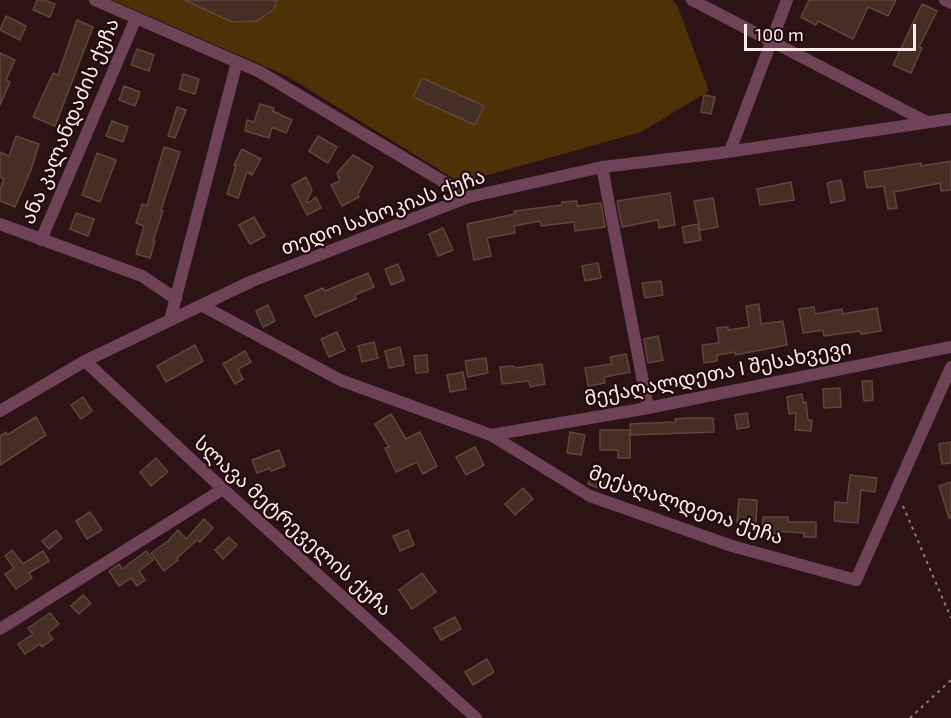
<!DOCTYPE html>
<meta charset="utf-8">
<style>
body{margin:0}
#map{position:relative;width:951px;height:718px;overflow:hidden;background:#2c1416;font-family:"Exo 2",sans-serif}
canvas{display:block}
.scale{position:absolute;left:744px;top:24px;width:172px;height:27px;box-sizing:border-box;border:3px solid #fdebec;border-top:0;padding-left:8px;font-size:18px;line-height:21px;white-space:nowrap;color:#fdebec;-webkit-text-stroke:4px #220b0d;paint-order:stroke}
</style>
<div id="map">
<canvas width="951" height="718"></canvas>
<div class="scale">100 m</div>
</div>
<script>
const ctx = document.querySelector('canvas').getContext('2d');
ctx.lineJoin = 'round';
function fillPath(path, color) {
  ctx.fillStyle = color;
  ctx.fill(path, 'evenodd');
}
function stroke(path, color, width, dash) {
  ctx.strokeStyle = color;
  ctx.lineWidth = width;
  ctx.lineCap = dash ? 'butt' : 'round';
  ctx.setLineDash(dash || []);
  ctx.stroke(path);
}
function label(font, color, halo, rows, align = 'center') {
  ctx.font = font + ' "Exo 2","Noto Sans Georgian",sans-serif';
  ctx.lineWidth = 4.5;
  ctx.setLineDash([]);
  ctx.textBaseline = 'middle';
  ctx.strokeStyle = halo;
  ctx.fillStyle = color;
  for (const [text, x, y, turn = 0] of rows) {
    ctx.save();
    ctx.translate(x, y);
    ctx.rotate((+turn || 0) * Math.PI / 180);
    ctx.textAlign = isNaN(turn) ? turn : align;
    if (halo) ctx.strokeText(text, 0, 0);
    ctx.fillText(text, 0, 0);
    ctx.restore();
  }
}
fillPath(new Path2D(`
 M112,0H672L677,5L709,91L641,132L470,180H456L287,76Z`), '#4f3108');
const building = new Path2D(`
 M37,0H44L55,4L50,17L33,10Z
 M184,0H277L274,9L257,21L232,22Z
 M809,0H896L888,16L868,7L853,39L818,21L816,25L801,17Z
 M922,4L937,11L919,47L922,48L911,73L893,65Z
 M6,16L26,26L20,40L0,30Z
 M77,20L93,27L55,126L33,117L53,73L58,75Z
 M137,49L154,55L149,71L131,65Z
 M0,53L15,60L6,80L10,82L0,105Z
 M183,74L199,79L195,94L179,89Z
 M422,78L484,106L475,125L413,97Z
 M124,86L140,92L135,106L119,100Z
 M704,95L715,97L711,114L701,112Z
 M260,104L274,108L273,111L292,120L286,133L272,127L269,138L245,131L247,120L254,122Z
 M177,107L186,110L175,138L168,136Z
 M112,121L128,127L123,142L106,136Z
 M16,136L39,144L31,170L15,207L0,201V189L4,179L0,177V152L9,156Z
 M318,136L337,147L328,163L309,151Z
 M164,147L180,152L161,210L163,211L153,241H155L150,258L136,254L144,226L136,223L142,204L147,206Z
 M242,149L261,159L252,175L247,172L238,198L227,194L236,166L234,165Z
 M97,153L116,160L100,202L82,195Z
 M353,155L373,167L358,194L359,197L342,206L331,185L340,181L337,173Z
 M951,161V190L941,191L940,183L894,192L897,208L888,209L884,186L867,188L864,172L921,163V166Z
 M306,177L312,190L306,202H310L316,197L321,208L307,215L292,185Z
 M841,180L845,200L831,203L827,183Z
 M791,182L794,200L760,205L757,189Z
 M670,193L675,225L659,228L658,220L622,227L617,201Z
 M713,198L718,227L700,230L694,201Z
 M577,201V206L601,203L605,227L575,231L574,222L541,226L540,221L514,226L515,233L487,238L491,256L474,260L467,224L515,214L514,211L562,205V202Z
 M76,213L94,219L88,236L70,229Z
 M254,217L265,236L250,244L239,225Z
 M698,224L701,240L685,243L682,227Z
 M443,228L453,250L438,256L429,234Z
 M598,263L601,278L585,281L582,266Z
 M398,264L404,280L391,285L385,269Z
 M368,273L374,287L355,295L356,299L315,317L305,296L323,288L325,291Z
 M661,281L663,295L645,298L642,283Z
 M759,304L761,324L783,321L787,345L735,355V352L717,355V361L704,363L702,345L719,343L717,328L728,327V330L749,327L746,306Z
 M268,305L275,321L263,327L256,311Z
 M814,307L815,314L842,309L843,314L877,308L881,331L861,334L860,331L824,336L823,330L803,333L799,309Z
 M337,332L345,350L329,357L321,339Z
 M658,336L663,360L648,363L644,339Z
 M374,342L378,358L362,362L358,346Z
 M195,345L203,361L166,382L157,366Z
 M400,347L404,365L389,368L385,351Z
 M245,351L251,362L238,369L243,379L235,384L223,364Z
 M626,354L630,372L604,377L605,383L588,386L585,368L612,364L610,357Z
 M427,355L428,372L416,373L414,356Z
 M486,358L488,373L468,377L465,361Z
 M542,364L545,384L530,387L529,381L502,384L500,367L514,366L515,368Z
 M463,372L466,389L450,392L447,375Z
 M862,381H872L873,400L864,401Z
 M840,388L841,407L824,408L823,389Z
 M802,394L803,403L806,402L808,420H812L811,431L795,430L796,413L789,414L787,397Z
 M83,397L92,411L81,419L71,405Z
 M747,413L749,427L737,429L735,415Z
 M391,414L406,439L420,432L437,466L423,474L417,462L396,472L385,448L389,447L375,424Z
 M36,417L46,435L0,465V436L6,432L7,435Z
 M689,418H713L714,432L631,435L630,424L676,422L675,419Z
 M600,430H630V458H618V450H600Z
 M570,432L585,435L581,455L567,453Z
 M951,442V463L942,464L939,444Z
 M475,447L484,465L466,475L456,457Z
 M279,450L285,466L271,471L270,468L257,473L252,460Z
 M156,458L168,472L151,486L140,472Z
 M592,474L607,480L603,490L588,484Z
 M850,475L877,478L875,492L861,490L858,523L834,521L835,502L847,503Z
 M951,482V518H949L939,486Z
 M523,488L533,499L515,515L505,504Z
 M739,499L757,500L756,523L737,522Z
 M90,512L102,530L87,539L76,521Z
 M763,517H788V522H816V537H804V533L776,531V534H762Z
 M204,519L213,528L200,542L197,540L177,558L178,560L164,571L151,553L168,541L178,530L186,539Z
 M56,530L62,538L49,549L42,541Z
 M408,530L414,545L400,551L393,536Z
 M229,537L237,545L223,559L215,550Z
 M12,550L23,564L43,551L49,561L29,573L32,578L16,589L5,574L14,568L5,556Z
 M146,551L153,560L139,571L145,580L137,586L131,578L119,586L109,571L119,564L122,569Z
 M422,573L436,592L412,609L399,590Z
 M83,595L91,603L79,614L71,606Z
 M50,613L59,624L48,633L53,639L42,647L40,644L25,654L18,644L33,634L28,628Z
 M455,617L461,629L441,640L434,628Z
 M487,659L494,672L473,685L465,672Z`);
fillPath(building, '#452e24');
stroke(building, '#60463c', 1.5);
stroke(new Path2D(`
 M903,506L951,618
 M910,718L951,680`), '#927d7e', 2, [3, 4.5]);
stroke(new Path2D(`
 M95,0L260,72L469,197
 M692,0L927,122
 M945,0L951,3
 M730,151L787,0
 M602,167L648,408
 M0,224L142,276L176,299
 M41,240L136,18
 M203,306L340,380L491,435L590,496L732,546L856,580L951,367
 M170,320L237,62
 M85,361L223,489L476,718
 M0,411L85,361L252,281L469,197L602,167L720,153L951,119
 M491,435L648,408L951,347
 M0,629L223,489`), '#704258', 12);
label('20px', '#fdebec', '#220b0d', [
 ["ანა კალანდაძის ქუჩა",70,121,-67],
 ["თედო სახოკიას ქუჩა",383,212,-20],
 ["მექაღალდეთა I შესახვევი",718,373,-11],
 ["მექაღალდეთა ქუჩა",686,505,19],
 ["სლავა მეტრეველის ქუჩა",293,526,42]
]);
</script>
